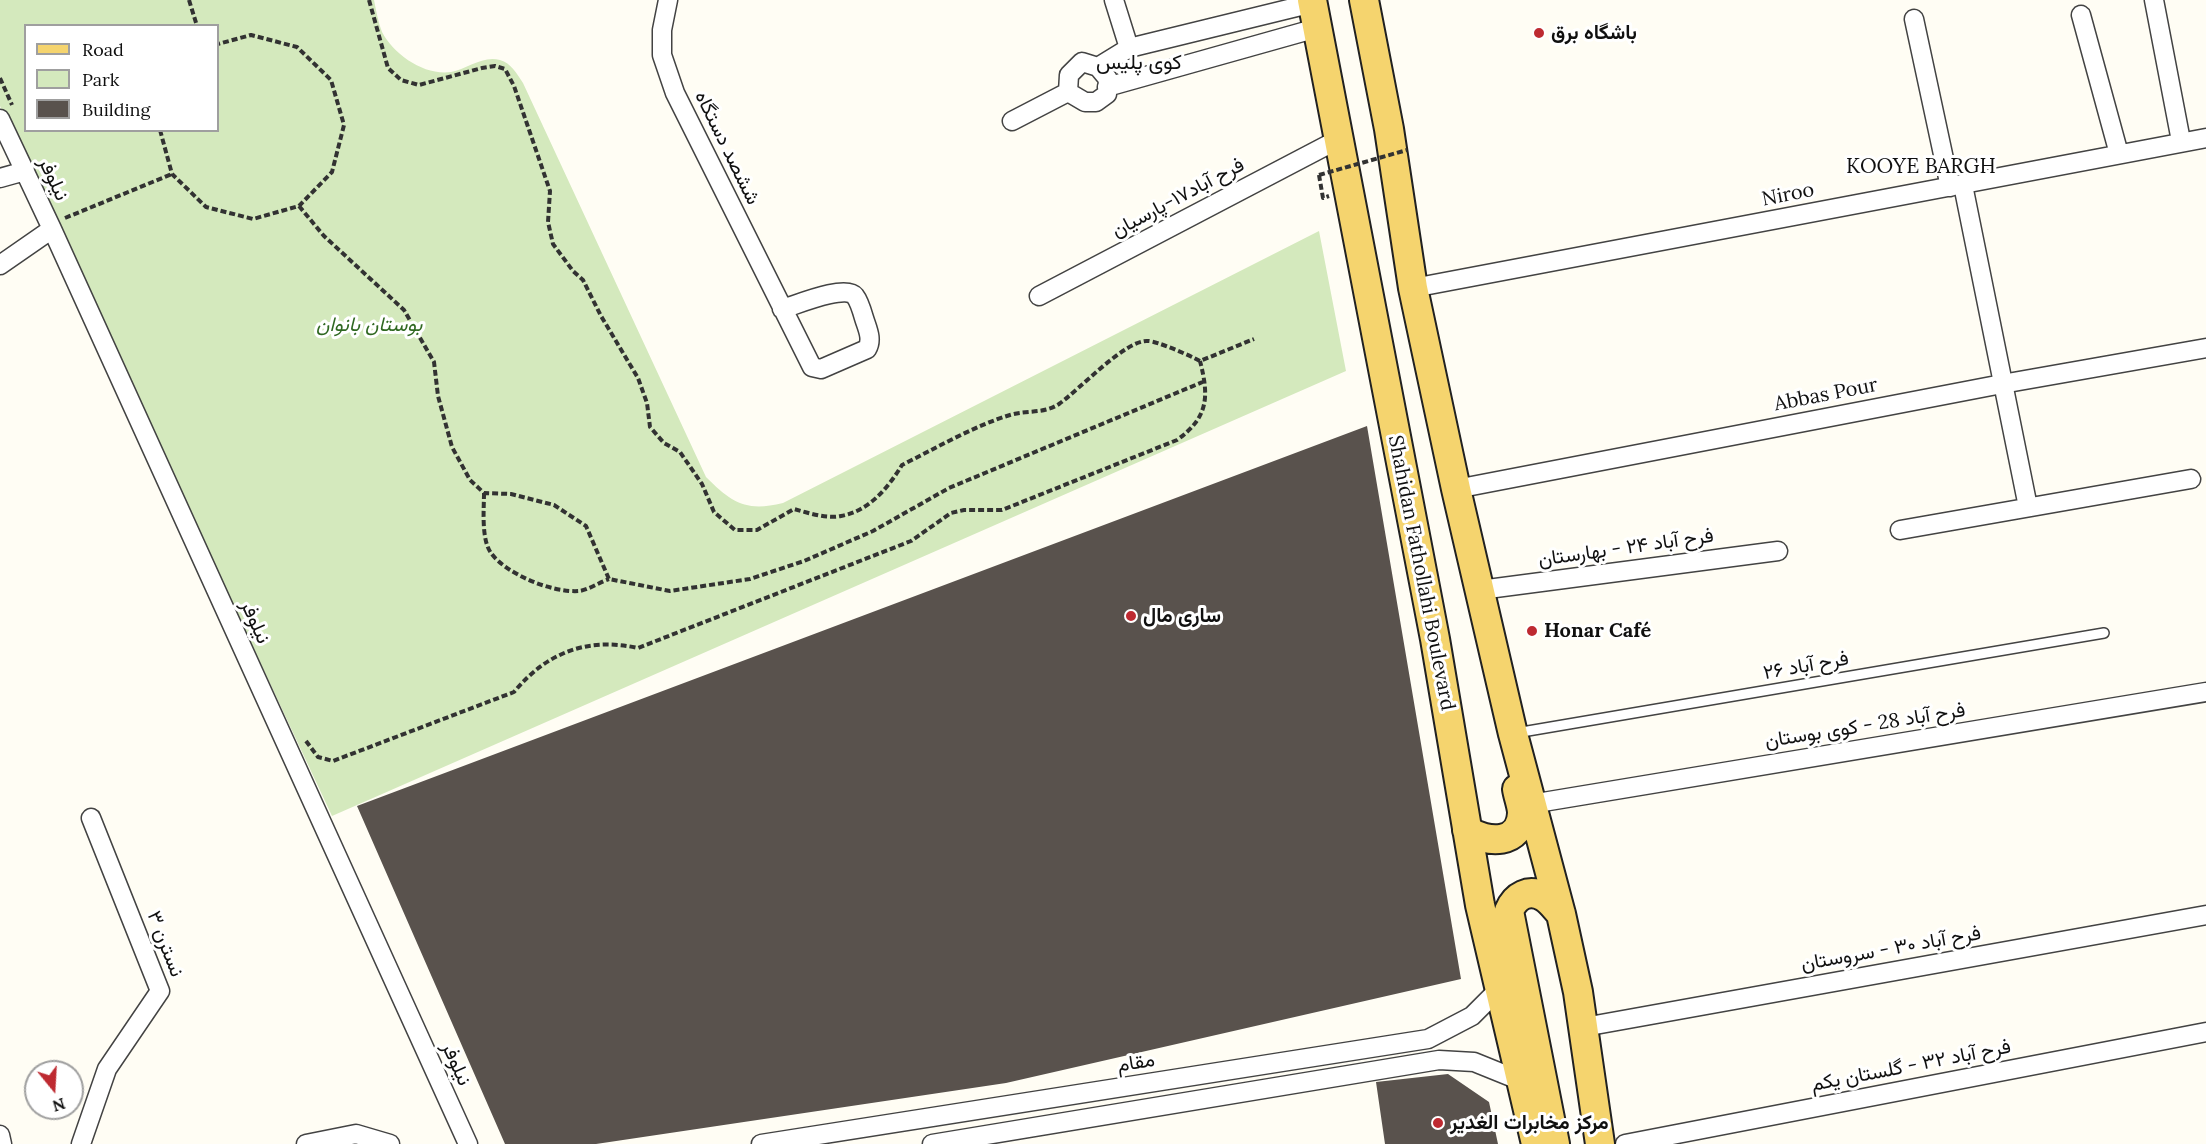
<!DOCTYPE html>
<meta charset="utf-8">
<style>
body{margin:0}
#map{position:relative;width:2206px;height:1144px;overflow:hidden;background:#fffdf4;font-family:Lora,serif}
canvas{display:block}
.legend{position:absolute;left:24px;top:24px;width:195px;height:108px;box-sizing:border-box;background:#fff;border:2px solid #9f9f9f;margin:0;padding:8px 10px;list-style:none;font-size:18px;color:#101010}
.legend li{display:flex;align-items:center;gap:12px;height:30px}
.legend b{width:30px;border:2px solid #9f9f9f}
.north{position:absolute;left:24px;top:1060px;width:60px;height:60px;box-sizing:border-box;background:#fff;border:2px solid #9f9f9f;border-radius:50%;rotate:162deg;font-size:16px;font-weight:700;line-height:24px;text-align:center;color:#101010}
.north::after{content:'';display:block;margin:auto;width:21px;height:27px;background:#be2a31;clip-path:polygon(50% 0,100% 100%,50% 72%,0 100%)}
</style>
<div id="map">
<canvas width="2206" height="1144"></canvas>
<ul class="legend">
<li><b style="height:8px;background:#f5d46e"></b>Road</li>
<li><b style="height:16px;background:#d4e9bd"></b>Park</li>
<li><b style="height:16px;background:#59524d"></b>Building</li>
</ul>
<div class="north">N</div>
</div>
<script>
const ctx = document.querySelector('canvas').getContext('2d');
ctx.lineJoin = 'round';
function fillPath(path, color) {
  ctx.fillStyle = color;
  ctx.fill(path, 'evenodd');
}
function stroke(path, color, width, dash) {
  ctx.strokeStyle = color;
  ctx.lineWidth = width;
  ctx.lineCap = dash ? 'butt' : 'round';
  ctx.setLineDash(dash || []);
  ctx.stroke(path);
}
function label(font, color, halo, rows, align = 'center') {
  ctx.font = font + ' Lora,Vazirmatn,serif';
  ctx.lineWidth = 6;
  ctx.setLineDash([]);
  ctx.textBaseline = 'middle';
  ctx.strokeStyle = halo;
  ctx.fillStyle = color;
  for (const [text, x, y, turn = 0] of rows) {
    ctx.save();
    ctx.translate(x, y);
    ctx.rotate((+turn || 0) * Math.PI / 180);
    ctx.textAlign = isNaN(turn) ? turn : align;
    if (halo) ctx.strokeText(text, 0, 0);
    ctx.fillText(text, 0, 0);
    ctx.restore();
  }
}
fillPath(new Path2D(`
 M0,0H374C376,10 378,22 382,32C394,55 425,76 451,72C467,69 483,55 500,60C511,63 517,74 523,83L706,477C732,503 746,512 783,503L1319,231L1346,371L332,816L0,106ZM26,26H218V130H26Z`), '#d4e9bd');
fillPath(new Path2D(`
 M1367,426L1461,979L1006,1083L596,1144H505L357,806Z
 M1448,1074L1489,1102L1498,1144H1385L1376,1082Z`), '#59524d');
const service = new Path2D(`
 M1516,733L2104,633`);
const minor = new Path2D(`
 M668,0L662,30V55L675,93L812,367L821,369L867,349C873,339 867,328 864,318C862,311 859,301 855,296C846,284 796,305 782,309
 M1114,0L1129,48
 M2154,0L2181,141
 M2081,15L2119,154
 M1914,19L1950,187
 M1082,62L1098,67L1108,79L1107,94L1096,102H1085L1068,92L1069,75Z
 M1098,67L1129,48L1313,3
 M1107,87L1317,28
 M0,119L52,229L468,1144
 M1012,121L1068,92
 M0,178L25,171
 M1963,185L2028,507
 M0,265L52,229
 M1413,288L2206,138
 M1039,296L1339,139
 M1456,489L2002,384L2206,348
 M1900,530L2191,479
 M1480,590L1778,551
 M1531,804L2206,692
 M1584,1027L2206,915
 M0,1135L2,1144
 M81,1144L107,1069L160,991L91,818
 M306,1144L356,1134L390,1144
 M761,1144L1428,1039L1472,1016L1501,987
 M932,1144L1439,1060L1474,1062L1521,1081
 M1625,1144L2206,1032`);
const primary = new Path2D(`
 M1312,0L1435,639L1480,905L1536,1144
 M1364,0L1389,129L1413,288L1456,489L1513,734L1561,914L1578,992L1600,1144
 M1467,830C1487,844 1521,845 1522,813C1522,806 1518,796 1517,789
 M1555,1144L1509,911C1515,896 1529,888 1544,897C1551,901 1556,909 1561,914`);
stroke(service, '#434343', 12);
stroke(minor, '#434343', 21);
stroke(primary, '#212121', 32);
stroke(new Path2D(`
 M189,0L197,26
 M369,0L388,68L401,80L419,85L482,68L495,66L505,69L514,86L550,191L548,222L553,244L573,271L583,280L601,316L638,378L647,403L650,427L664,443L680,452L702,484L714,512L735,530H757L794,509C809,513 826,519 841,516C869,511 888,488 902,465C934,449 976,425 1010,415C1027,410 1044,414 1059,404C1079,390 1126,339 1148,341C1157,341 1191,356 1200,361L1254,339
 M0,78L12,105
 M160,130L172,174L206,207L253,219L299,206L332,172L344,125L331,80L297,47L251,35L218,44
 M1319,175L1323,198L1329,196
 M299,206L324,236L404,310L434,362L438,396L452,447L470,480L484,493L511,494L554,505L586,526L609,579L670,591L750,579L804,561L873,531L949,488L1205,381
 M65,218L172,174
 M484,493C484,509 481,539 491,553C506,574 552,593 579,591C588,590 600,582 609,579
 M306,741L318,757L333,761L514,692C547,652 588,637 638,648L911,541L951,513L964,510H1002L1177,440C1209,417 1209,396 1200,361`), '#323232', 4, [6, 3]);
stroke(service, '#fff', 9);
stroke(minor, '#fff', 18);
stroke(primary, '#f5d46e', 28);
stroke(new Path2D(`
 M1319,175L1407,150`), '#323232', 4, [6, 3]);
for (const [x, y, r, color] of [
 [1539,33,6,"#be2a31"],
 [1131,616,6,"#be2a31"],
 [1532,631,6,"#be2a31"],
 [1438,1123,6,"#be2a31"]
]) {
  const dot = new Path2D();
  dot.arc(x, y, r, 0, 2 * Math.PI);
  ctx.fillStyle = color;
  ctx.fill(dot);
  stroke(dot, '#fff', 2);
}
label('bold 20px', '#101010', '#fff', [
 ["باشگاه برق",1551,33],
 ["ساری مال",1143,616],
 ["Honar Café",1544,631],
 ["مرکز مخابرات الغدیر",1450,1123]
], 'left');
label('20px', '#101010', '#fff', [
 ["ششصد دستگاه",727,148,64],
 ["نیلوفر",53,179,65],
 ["Niroo",1788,195,-11],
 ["فرح آباد۱۷-پارسیان",1178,198,-28],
 ["Abbas Pour",1826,395,-11],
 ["فرح آباد ۲۴ - بهارستان",1626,548,-8],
 ["Shahidan Fathollahi Boulevard",1421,573,79],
 ["نیلوفر",255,622,66],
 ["فرح آباد ۲۶",1806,666,-10],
 ["فرح آباد 28 - کوی بوستان",1865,726,-9],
 ["نسترن ۳",165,944,69],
 ["فرح آباد ۳۰ - سروستان",1891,949,-10],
 ["مقام",1136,1063,-9],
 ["نیلوفر",456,1064,66],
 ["فرح آباد ۳۲ - گلستان یکم",1911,1066,-11]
]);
label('italic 20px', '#2f6821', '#fff', [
 ["بوستان بانوان",369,325]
]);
label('21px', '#101010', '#fff', [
 ["کوی پلیس",1139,63],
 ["KOOYE BARGH",1921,167]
]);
</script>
